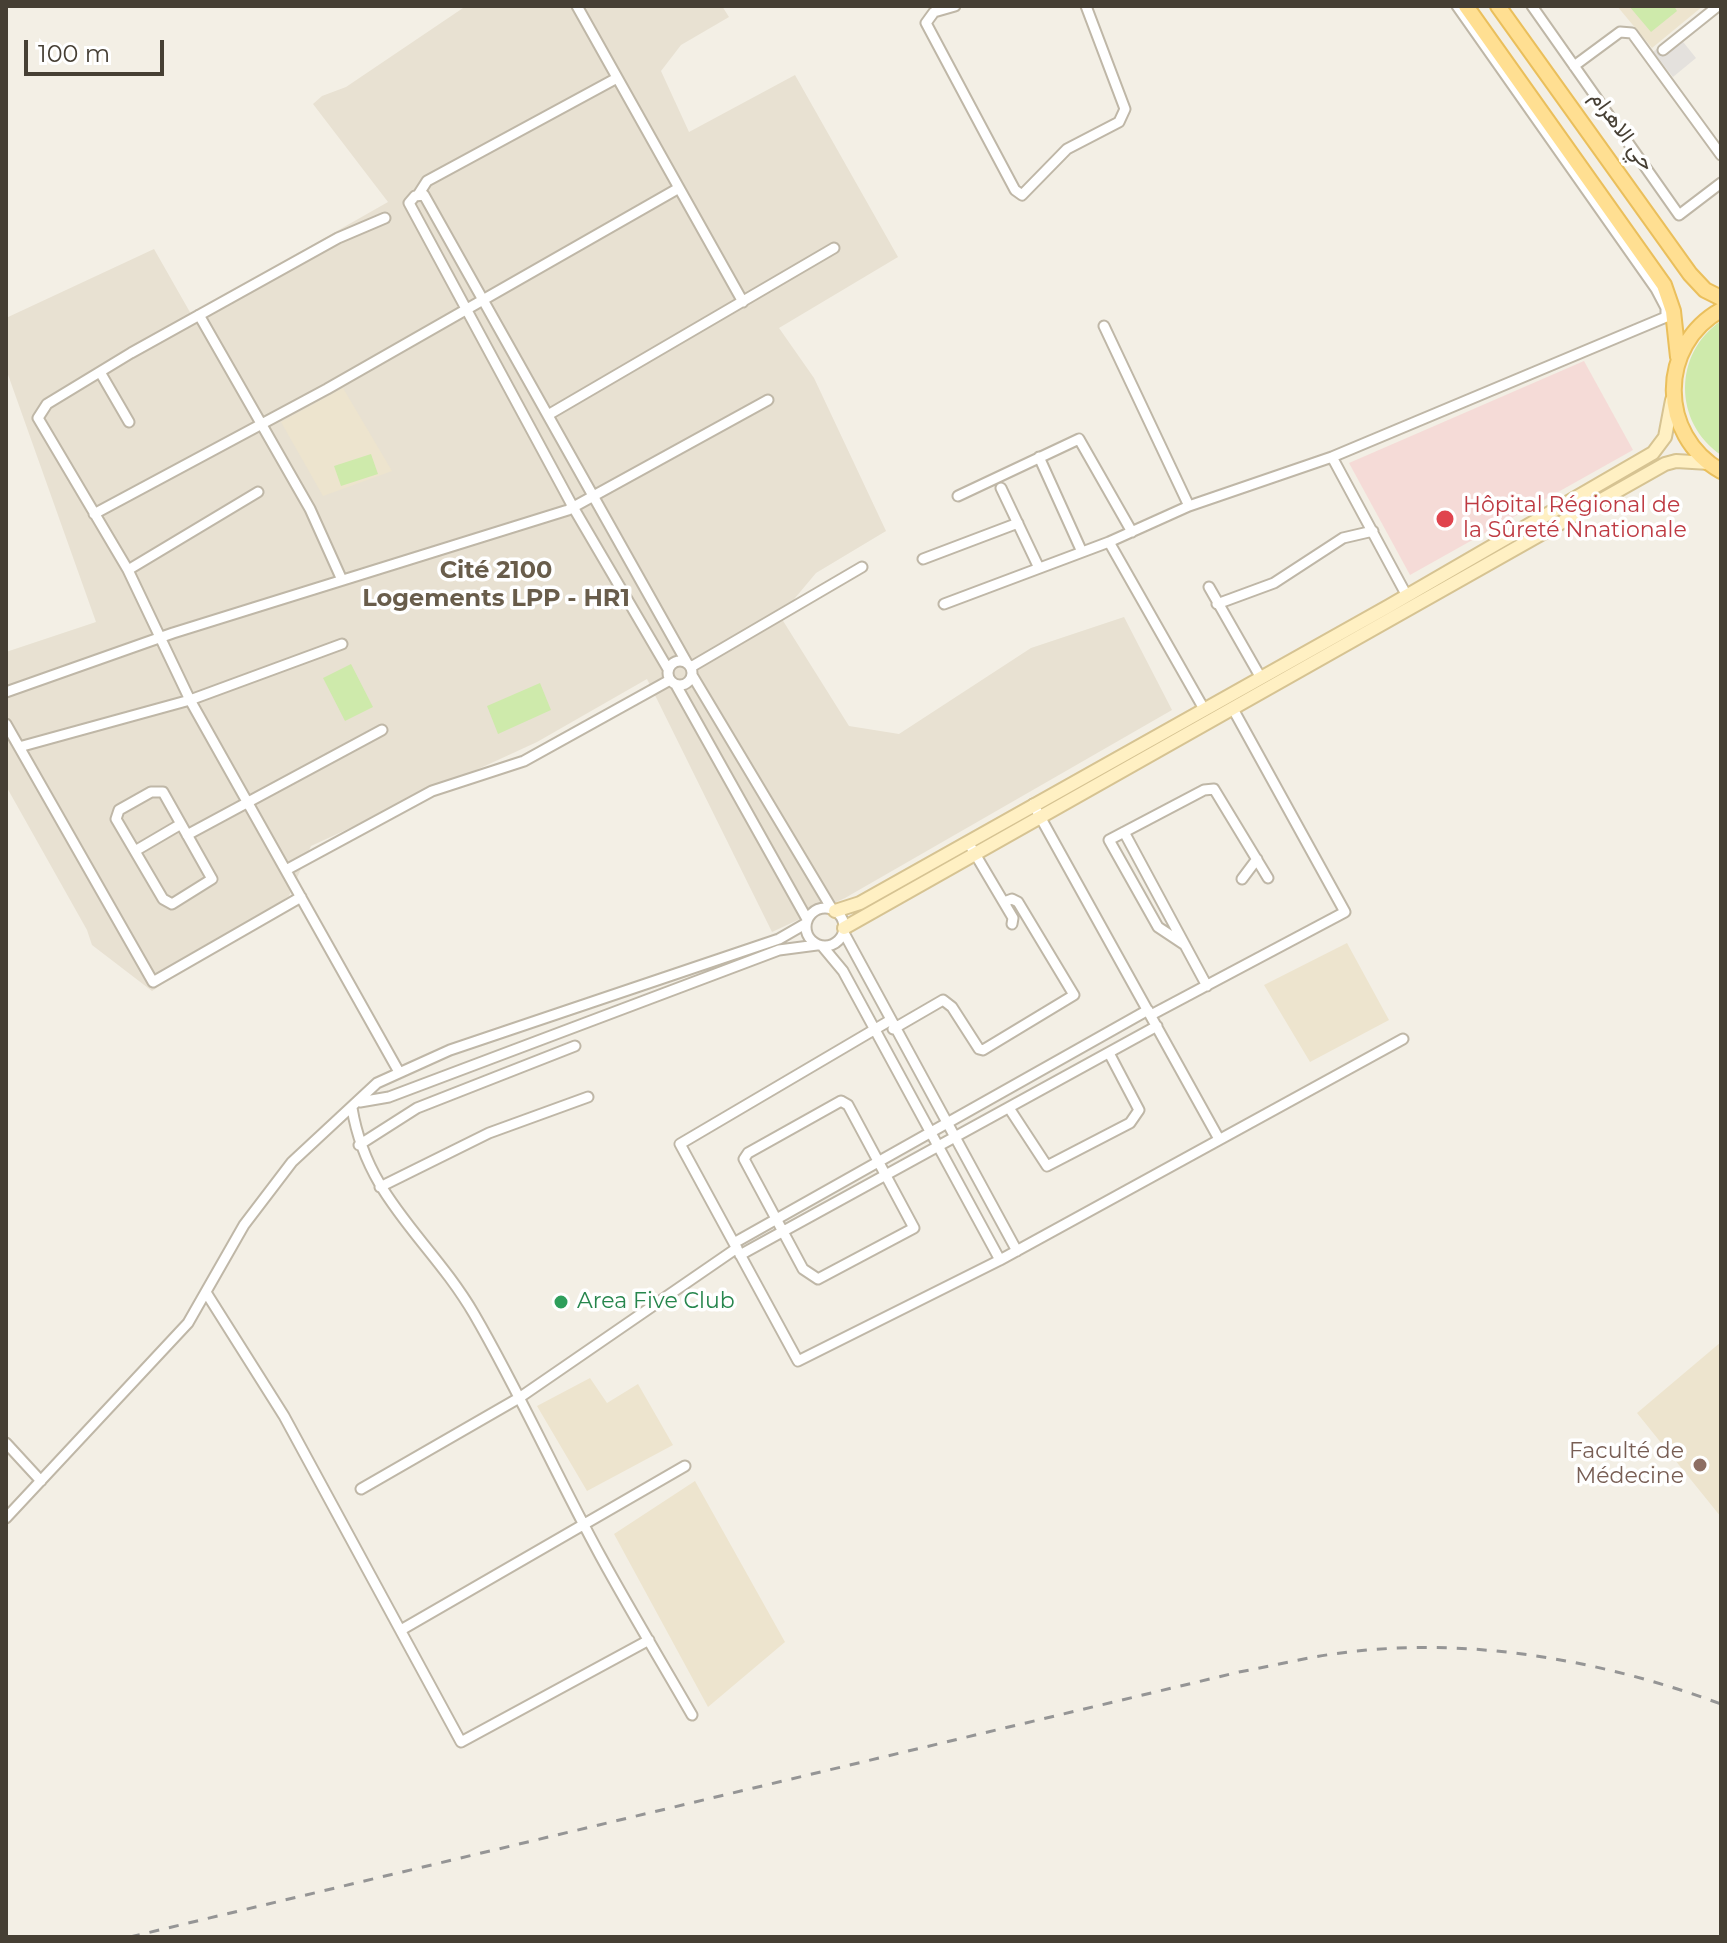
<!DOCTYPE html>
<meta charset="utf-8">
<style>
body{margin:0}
#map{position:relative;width:1727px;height:1943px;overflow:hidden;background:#f3efe5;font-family:Montserrat,sans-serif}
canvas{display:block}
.frame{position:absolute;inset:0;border:8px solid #463f34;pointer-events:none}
.scale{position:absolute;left:24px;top:40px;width:140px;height:36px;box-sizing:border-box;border:4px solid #463f34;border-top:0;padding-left:10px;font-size:24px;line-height:28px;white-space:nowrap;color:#463f34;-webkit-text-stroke:6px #fff;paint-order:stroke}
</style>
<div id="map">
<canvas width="1727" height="1943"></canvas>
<div class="frame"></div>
<div class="scale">100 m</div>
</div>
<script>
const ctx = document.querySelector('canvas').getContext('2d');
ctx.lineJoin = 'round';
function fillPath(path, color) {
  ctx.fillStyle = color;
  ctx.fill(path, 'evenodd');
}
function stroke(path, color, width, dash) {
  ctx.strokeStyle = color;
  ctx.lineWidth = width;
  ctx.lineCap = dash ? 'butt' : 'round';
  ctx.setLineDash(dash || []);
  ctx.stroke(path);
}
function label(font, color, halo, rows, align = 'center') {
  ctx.font = font + ' Montserrat,Vazirmatn,sans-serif';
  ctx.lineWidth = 7;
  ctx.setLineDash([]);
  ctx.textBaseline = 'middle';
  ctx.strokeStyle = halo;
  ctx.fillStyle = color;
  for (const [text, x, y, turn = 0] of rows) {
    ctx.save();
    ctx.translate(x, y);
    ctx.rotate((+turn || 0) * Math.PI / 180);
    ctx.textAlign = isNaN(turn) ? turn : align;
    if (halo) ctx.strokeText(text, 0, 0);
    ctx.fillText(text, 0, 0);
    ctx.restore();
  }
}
fillPath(new Path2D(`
 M466,6H722L729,17L681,45L661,71L689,132L795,75L898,257L779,328L814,378L886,531L816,573L780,616L849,726L899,734L1031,648L1124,617L1172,710L845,898L772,932L647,679L537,742L311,846L289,896L152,991L92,945L87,930L6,786V652L96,622L6,369V318L154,249L191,314L388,202L313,104L322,96L346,87Z`), '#e8e1d2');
fillPath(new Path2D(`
 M1617,6H1703L1652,48Z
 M343,388L392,471L323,496L281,422Z
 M1347,943L1389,1020L1310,1062L1264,985Z
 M1721,1342V1517L1637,1413Z
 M590,1378L607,1403L638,1384L673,1445L587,1491L537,1406Z
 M695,1481L785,1642L708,1707L614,1534Z`), '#ede4ce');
fillPath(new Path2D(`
 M1584,361L1633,450L1410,575L1349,463Z`), '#f5dbd7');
fillPath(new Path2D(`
 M1629,6H1674L1677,11L1651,32Z
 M1721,321V455C1673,423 1673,353 1721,321Z
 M371,454L378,474L341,486L334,466Z
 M351,664L373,707L345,721L323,678Z
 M540,683L551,710L498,734L487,706Z`), '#ceeaab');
fillPath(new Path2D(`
 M1676,33L1696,58L1673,77L1653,52Z`), '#e4e1dd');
const street = new Path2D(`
 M577,6L743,302
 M955,6L934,12L926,23L1015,190L1022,195L1067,149L1119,122L1125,109L1086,6
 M1532,6L1679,215L1721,183
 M1663,50L1718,6
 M1574,66L1620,32L1632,33L1721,155
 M418,195L427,181L617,78
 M385,218L338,238L131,353L47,404L38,418L128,570L190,700L399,1072
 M199,315L310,509L342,580
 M1104,326L1189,506
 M100,372L129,422
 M548,415L834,248
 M1039,457L1082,552
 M1332,457L1407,596
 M1001,488L1039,568
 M958,496L1079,439L1132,532
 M94,514L327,389L679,188
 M1109,542L1204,709
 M923,559L1018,523
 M128,570L258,492
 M1209,587L1261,678
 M944,604L1109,542L1189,506L1332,457L1666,317V308L1656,289L1457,6
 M1217,604L1274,583L1343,538L1373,531
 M668 673a12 12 0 1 1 24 0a12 12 0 1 1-24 0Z
 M691,667L862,567
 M668,669L573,507L409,203L415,196L424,195L687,663
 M692,675L832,909
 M676,685L807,919
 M6,692L173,633L568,510L768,400
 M6,724L153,982L301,897
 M19,747L190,700L342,644
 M151,792H163L212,879L172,904L163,899L116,819L119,810Z
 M1033,804L1219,1139
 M1124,832L1207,986
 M187,835L382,730
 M968,842L1013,918L1012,924
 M135,851L181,824
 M286,870L432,791L524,761L670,680
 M1242,879L1257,859
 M806 927a19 19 0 1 1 38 0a19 19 0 1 1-38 0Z
 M844,933L1017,1251
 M1185,945L1158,927L1109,840L1204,790L1214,789L1268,878
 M823,947L843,971L1000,1260
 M1151,1015L1345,912L1233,709
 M889,1021L680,1144L798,1361L1000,1260L1403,1039
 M893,1029L943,1000L952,1007L979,1049L983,1050L1074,995L1018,902L1012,899L1004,902
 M841,1101L848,1105L914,1228L818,1279L803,1269L744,1159L748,1153Z
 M360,1102L389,1097L779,950L817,945
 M352,1108C367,1199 430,1239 474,1314C520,1393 557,1477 601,1557C630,1610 662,1663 692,1715
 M1009,1108L1047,1166L1130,1123L1139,1110L1109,1053
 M359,1145L417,1108L575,1046
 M380,1187L489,1133L588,1097
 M734,1243L1148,1010
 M740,1255L1157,1026
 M207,1294L284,1416L461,1742L649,1640
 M6,1443L41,1481
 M361,1489L519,1398L737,1248
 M6,1518L188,1323L244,1225L292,1162L377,1083L450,1050L779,939L805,924
 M401,1630L685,1466`);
const secondary = new Path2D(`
 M835,911L860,903L1389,606L1653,453L1665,437L1672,400
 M844,928L1665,464L1676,461L1709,463`);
const primary = new Path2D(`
 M1466,6L1664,285L1673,311L1678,357
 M1498,6L1690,274L1705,290L1721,298
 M1721,310C1658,345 1658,435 1721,471`);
stroke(street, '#bfb7a7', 13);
stroke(secondary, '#d6c392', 16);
stroke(primary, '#eabf5c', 18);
stroke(street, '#fff', 9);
stroke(secondary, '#fff0c3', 12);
stroke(primary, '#ffdf92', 14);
stroke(new Path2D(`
 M130,1937L1239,1672C1273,1666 1307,1657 1341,1653C1468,1636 1602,1660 1721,1704`), '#959595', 3, [10, 10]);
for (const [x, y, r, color] of [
 [1445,519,10,"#e0444e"],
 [561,1302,8,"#2e9e5b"],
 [1700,1465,8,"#8d6e63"]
]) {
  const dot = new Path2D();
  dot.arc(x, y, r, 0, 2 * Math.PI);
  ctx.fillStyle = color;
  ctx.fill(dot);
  stroke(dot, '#fff', 3);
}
label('22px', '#463f34', '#fff', [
 ["حي الاهرام",1622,131,54]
]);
label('22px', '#be3a42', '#fff', [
 ["Hôpital Régional de",1463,506],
 ["la Sûreté Nnationale",1463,531]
], 'left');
label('22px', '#27864d', '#fff', [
 ["Area Five Club",577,1302]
], 'left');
label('22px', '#785e54', '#fff', [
 ["Faculté de",1684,1452],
 ["Médecine",1684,1477]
], 'right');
label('bold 24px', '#695d4b', '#fff', [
 ["Cité 2100",496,571],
 ["Logements LPP - HR1",496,599]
]);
</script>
